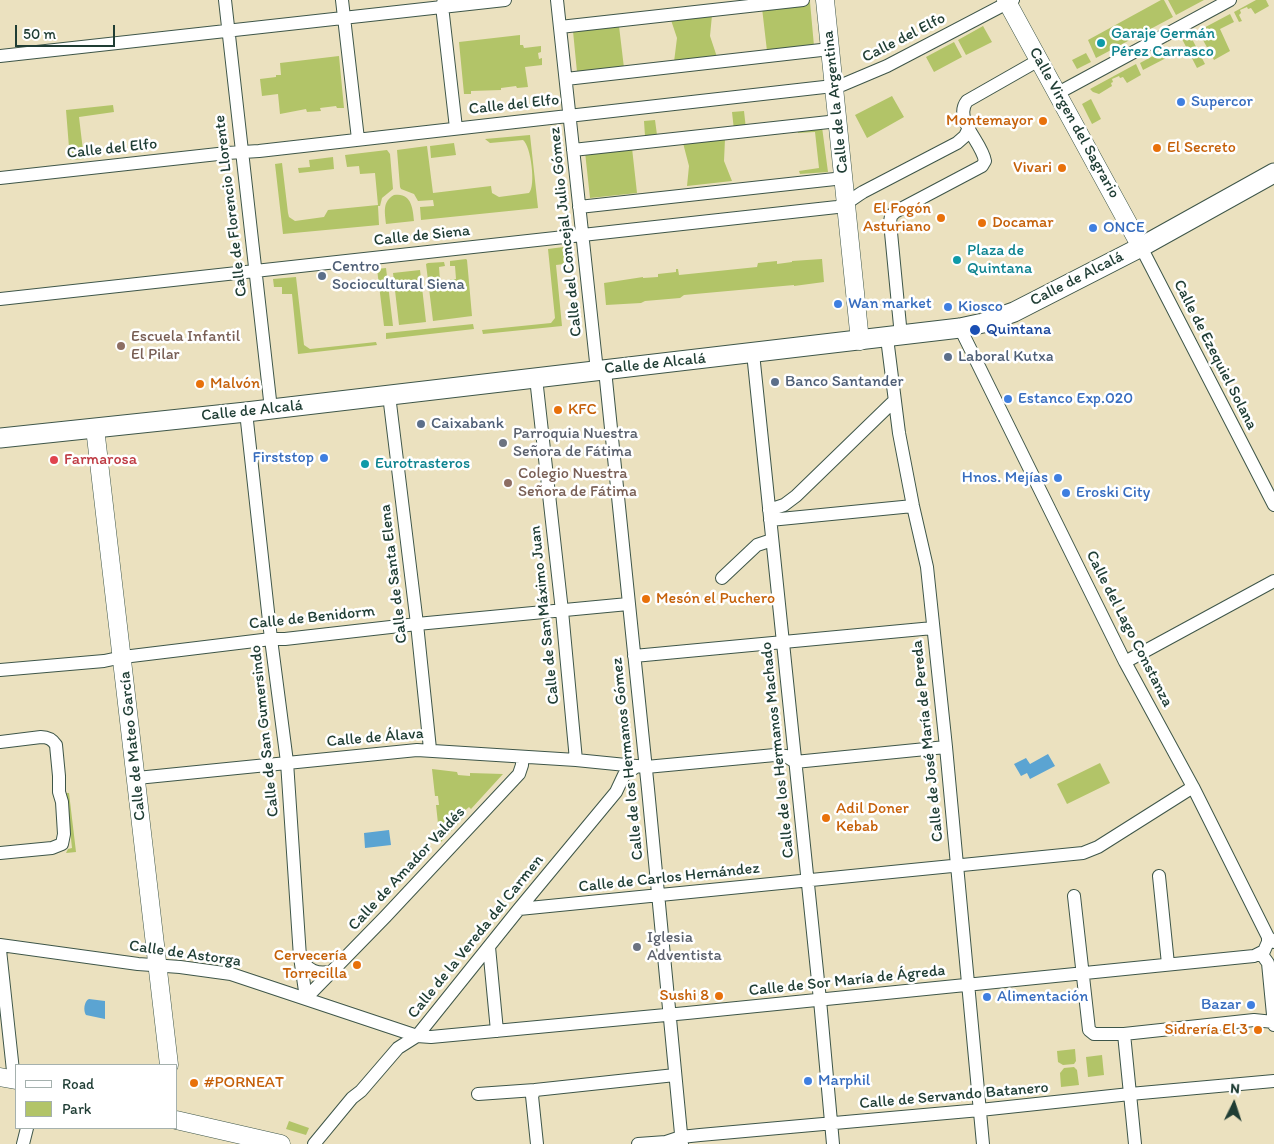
<!DOCTYPE html>
<meta charset="utf-8">
<style>
body{margin:0}
#map{position:relative;width:1274px;height:1144px;overflow:hidden;background:#ebe1bf;font-family:Itim,sans-serif}
canvas{display:block}
.legend{position:absolute;left:15px;top:1064px;width:162px;height:65px;box-sizing:border-box;background:#fff;border:1px solid #a5b1ae;margin:0;padding:6px 9px;list-style:none;font-size:15px;color:#1f3d34}
.legend li{display:flex;align-items:center;gap:10px;height:25px}
.legend b{width:25px;border:1px solid #a5b1ae}
.north{position:absolute;left:1209px;top:1079px;width:50px;height:50px;-webkit-text-stroke:4px #fff;paint-order:stroke;rotate:4deg;font-size:14px;font-weight:700;line-height:20px;text-align:center;color:#1f3d34}
.north::after{content:'';display:block;margin:auto;width:18px;height:22px;background:#1f3d34;clip-path:polygon(50% 0,100% 100%,50% 72%,0 100%)}
.scale{position:absolute;left:15px;top:25px;width:100px;height:22px;box-sizing:border-box;border:2px solid #1f3d34;border-top:0;padding-left:6px;font-size:15px;line-height:18px;white-space:nowrap;color:#1f3d34;-webkit-text-stroke:4px #fff;paint-order:stroke}
</style>
<div id="map">
<canvas width="1274" height="1144"></canvas>
<ul class="legend">
<li><b style="height:6px;background:#fff"></b>Road</li>
<li><b style="height:14px;background:#b2c468"></b>Park</li>
</ul>
<div class="north">N</div>
<div class="scale">50 m</div>
</div>
<script>
const ctx = document.querySelector('canvas').getContext('2d');
ctx.lineJoin = 'round';
function fillPath(path, color) {
  ctx.fillStyle = color;
  ctx.fill(path, 'evenodd');
}
function stroke(path, color, width, dash) {
  ctx.strokeStyle = color;
  ctx.lineWidth = width;
  ctx.lineCap = dash ? 'butt' : 'round';
  ctx.setLineDash(dash || []);
  ctx.stroke(path);
}
function label(font, color, halo, rows, align = 'center') {
  ctx.font = font + ' Itim,sans-serif';
  ctx.lineWidth = 5;
  ctx.setLineDash([]);
  ctx.textBaseline = 'middle';
  ctx.strokeStyle = halo;
  ctx.fillStyle = color;
  for (const [text, x, y, turn = 0] of rows) {
    ctx.save();
    ctx.translate(x, y);
    ctx.rotate((+turn || 0) * Math.PI / 180);
    ctx.textAlign = isNaN(turn) ? turn : align;
    if (halo) ctx.strokeText(text, 0, 0);
    ctx.fillText(text, 0, 0);
    ctx.restore();
  }
}
fillPath(new Path2D(`
 M1161,0H1164L1173,17L1096,58L1088,40Z
 M1168,0H1204L1176,15Z
 M1256,0H1266L1269,6L1255,14L1251,8L1248,9L1247,7L1240,10L1241,13L1239,15L1242,21L1239,22L1234,12Z
 M810,2L814,46L767,51L762,8Z
 M1230,14L1234,22L1220,29L1230,51L1214,60L1198,31Z
 M712,15L710,36L717,57L674,62L677,38L671,20Z
 M619,26L624,68L577,72L573,31Z
 M983,26L992,42L966,55L958,40Z
 M520,35V45H523L524,48L541,46V52L538,53L539,59L542,58V65L525,67L528,87L517,88L516,86L501,88V90L471,91V94H464L459,42Z
 M1190,35L1205,64L1197,68L1182,39Z
 M954,42L962,57L934,72L926,57Z
 M1164,50L1168,57L1143,70L1140,63Z
 M1086,53L1091,62L1077,69L1072,60Z
 M339,56L344,108H337L336,106L320,108L321,111L307,112L306,109L280,114L278,94L262,96L260,79L276,77V75H281L280,63Z
 M1136,64L1141,75L1127,83L1123,77L1120,78L1119,76L1112,79L1113,82L1111,83L1112,86L1099,94L1093,92L1090,89Z
 M892,96L904,117L867,138L855,115Z
 M1091,99L1101,119L1092,124L1082,104Z
 M113,105L114,112L79,117L84,159L70,160L66,110Z
 M744,111L746,129L734,130L732,112Z
 M655,120L657,135L645,136L644,121Z
 M822,127L828,172L800,174L799,171L819,168L815,132L798,133L797,129Z
 M530,135L538,208L421,220L420,207L434,206L433,200L418,201L414,194L401,189L400,187L397,150L427,146L433,193L491,186L492,193L499,197L529,193C536,186 531,146 523,140L490,143L485,139Z
 M725,139L724,161L732,181L687,186L689,166L683,143Z
 M454,143L456,155L431,158L430,146Z
 M632,148L637,193L590,198L585,152Z
 M387,150L390,154L393,189L382,198L380,206H378L379,225L283,234L275,164L282,163L288,213L289,217L295,221L324,217L328,210L378,205L375,173L360,174L359,166L347,167L345,155Z
 M333,157L334,169L299,173L298,168L310,167L309,160Z
 M394,195C411,192 413,208 414,221L386,224C385,212 382,202 394,195Z
 M571,246L573,263L556,265L562,326L483,334L482,330L551,323L555,318L548,249Z
 M466,259L467,260L472,316L433,321L426,264L428,263L444,262L445,266L439,267L440,281L456,279L455,266H450V261Z
 M822,259L824,282L794,286V285L684,295L680,298L645,301L641,303L606,305L604,283L643,277V278L658,277V274L676,272V269H678L679,275L757,267L758,263L777,261V264L792,262V261Z
 M386,268L393,326H384L377,269Z
 M420,270L426,322L399,325L393,273Z
 M296,277L304,345L310,349L376,342L377,345L298,354L292,294H282V287H274L273,279Z
 M473,324L474,329L386,339V333Z
 M1100,763L1110,783L1067,804L1057,784Z
 M432,769L457,772L458,775L470,776V773L503,774L471,809L469,807L461,814L464,817L441,842H440L436,805H439L438,796H435Z
 M66,793H69L76,852L66,853L68,849L72,848Z
 M1075,1049L1076,1061L1074,1064L1063,1065L1058,1062L1057,1051Z
 M1102,1055L1104,1075L1088,1077L1086,1057Z
 M1074,1067L1077,1070L1079,1085L1061,1087L1060,1073L1064,1068Z
 M289,1121L309,1128L306,1135L286,1129Z`), '#b2c468');
fillPath(new Path2D(`
 M1048,754L1055,766L1030,779L1027,773L1021,776L1014,764L1026,758L1030,764Z
 M389,830L391,845L365,848L364,833Z
 M89,999L105,1001V1019L86,1015C83,1011 84,1001 89,999Z`), '#5ba4d2');
const street = new Path2D(`
 M225,0L271,409
 M342,0L358,139
 M444,0L442,6L456,128
 M557,0L597,371
 M560,27L803,0
 M0,56L505,0
 M566,79L830,49
 M1058,93L1230,0
 M573,150L838,121
 M0,178L227,153L259,151L842,85L887,66L1013,0
 M579,207L844,178
 M1141,247L1274,505
 M0,299L837,207C848,204 853,198 863,192L957,143L965,136L969,128
 M960,328L1125,662L1193,787L1268,937L1274,942
 M901,336L890,222L891,216L895,212L982,166L985,161C982,142 953,119 967,101L1039,60
 M887,338L899,433L913,506L927,567L946,747L983,1144
 M753,353L820,1000L833,1144
 M605,370L648,789L682,1144
 M536,378L562,611L576,760
 M389,395L417,624L430,749
 M246,412L271,639L287,762L300,957L306,998
 M769,510L784,505L796,496L894,401
 M770,520L913,506
 M722,578L757,545L772,540
 M634,656L933,628
 M1125,662L1274,581
 M0,670L104,661L123,657L271,639H285L417,624L628,604
 M0,742L41,737C48,737 52,739 56,745L59,776V792L62,802L64,834L62,844L52,848L0,853
 M137,778L417,750L576,760L646,767L775,755L786,756L795,762L946,747
 M1159,876L1168,964
 M1074,896L1089,1030L1094,1034H1124L1254,1020L1274,1022
 M519,909L1083,853L1098,847L1193,787
 M0,945L138,964L180,967L231,974L417,1036L431,1037L687,1013L1254,956L1264,951L1268,942V937
 M489,947L497,1031
 M0,950L14,1080
 M1259,955L1263,956L1268,963L1274,1025
 M300,957C307,971 318,975 333,971
 M306,998L386,916L519,774L522,765V757
 M1124,1034L1135,1144
 M478,1094L535,1090
 M23,1144L27,1128
 M314,1144L352,1098L361,1091L398,1048L417,1036L519,909L616,792L624,775L637,766
 M537,1144L532,1096L535,1090L675,1075
 M638,1144L666,1142L681,1137L700,1135L980,1110L1130,1094L1274,1081`);
const secondary = new Path2D(`
 M825,0L860,341
 M1006,0L1141,247
 M95,428L169,1065
 M0,1077L16,1080
 M176,1120L281,1144`);
const primary = new Path2D(`
 M0,438L246,412L960,328L983,323L1014,312L1141,247L1274,173`);
stroke(street, '#3e5649', 14);
stroke(secondary, '#3e5649', 19);
stroke(primary, '#3e5649', 21);
stroke(street, '#fff', 12);
stroke(secondary, '#fff', 18);
stroke(primary, '#fff', 19);
for (const [x, y, r, color] of [
 [1101,43,5,"#0f9aa8"],
 [1181,102,5,"#3f7fe0"],
 [1043,121,5,"#e8710a"],
 [1157,148,5,"#e8710a"],
 [1062,168,5,"#e8710a"],
 [941,218,5,"#e8710a"],
 [982,223,5,"#e8710a"],
 [1093,228,5,"#3f7fe0"],
 [957,260,5,"#0f9aa8"],
 [322,276,5,"#5c6f8a"],
 [838,304,5,"#3f7fe0"],
 [948,307,5,"#3f7fe0"],
 [975,330,6,"#1a4fb4"],
 [121,346,5,"#8d6e63"],
 [948,357,5,"#5c6f8a"],
 [775,382,5,"#5c6f8a"],
 [200,384,5,"#e8710a"],
 [1008,399,5,"#3f7fe0"],
 [558,410,5,"#e8710a"],
 [421,424,5,"#5c6f8a"],
 [503,443,5,"#6b7280"],
 [324,458,5,"#3f7fe0"],
 [54,460,5,"#e0444e"],
 [365,464,5,"#0f9aa8"],
 [1058,478,5,"#3f7fe0"],
 [508,483,5,"#8d6e63"],
 [1066,493,5,"#3f7fe0"],
 [646,599,5,"#e8710a"],
 [826,818,5,"#e8710a"],
 [637,947,5,"#6b7280"],
 [357,965,5,"#e8710a"],
 [719,996,5,"#e8710a"],
 [987,997,5,"#3f7fe0"],
 [1251,1005,5,"#3f7fe0"],
 [1258,1030,5,"#e8710a"],
 [808,1081,5,"#3f7fe0"],
 [194,1083,5,"#e8710a"]
]) {
  const dot = new Path2D();
  dot.arc(x, y, r, 0, 2 * Math.PI);
  ctx.fillStyle = color;
  ctx.fill(dot);
  stroke(dot, '#fff', 2);
}
label('16px', '#0d838f', '#fff', [
 ["Garaje Germán",1111,34],
 ["Pérez Carrasco",1111,52],
 ["Plaza de",967,251],
 ["Quintana",967,269],
 ["Eurotrasteros",375,464]
], 'left');
label('16px', '#1f3d34', '#fff', [
 ["Calle del Elfo",904,38,-27],
 ["Calle de la Argentina",836,102,-96],
 ["Calle del Elfo",514,105,-6],
 ["Calle Virgen del Sagrario",1074,123,61],
 ["Calle del Elfo",112,149,-6],
 ["Calle de Florencio Llorente",231,206,-97],
 ["Calle del Concejal Julio Gómez",566,232,-96],
 ["Calle de Siena",422,236,-6],
 ["Calle de Alcalá",1077,279,-27],
 ["Calle de Ezequiel Solana",1215,355,63],
 ["Calle de Alcalá",655,364,-6],
 ["Calle de Alcalá",252,411,-6],
 ["Calle de Santa Elena",394,574,-97],
 ["Calle de San Máximo Juan",545,615,-96],
 ["Calle de Benidorm",312,618,-6],
 ["Calle del Lago Constanza",1129,629,63],
 ["Calle de San Gumersindo",265,731,-96],
 ["Calle de Álava",375,738,-5],
 ["Calle de José María de Pereda",928,741,-96],
 ["Calle de Mateo García",133,746,-96],
 ["Calle de los Hermanos Machado",778,750,-96],
 ["Calle de los Hermanos Gómez",628,759,-96],
 ["Calle de Amador Valdés",407,869,-47],
 ["Calle de Carlos Hernández",669,878,-6],
 ["Calle de la Vereda del Carmen",476,937,-51],
 ["Calle de Astorga",185,954,8],
 ["Calle de Sor María de Ágreda",847,981,-6],
 ["Calle de Servando Batanero",954,1096,-5]
]);
label('16px', '#366cbe', '#fff', [
 ["Supercor",1191,102],
 ["ONCE",1103,228],
 ["Wan market",848,304],
 ["Kiosco",958,307],
 ["Estanco Exp.020",1018,399],
 ["Firststop",314,458,"right"],
 ["Hnos. Mejías",1048,478,"right"],
 ["Eroski City",1076,493],
 ["Alimentación",997,997],
 ["Bazar",1241,1005,"right"],
 ["Marphil",818,1081]
], 'left');
label('16px', '#c56008', '#fff', [
 ["Montemayor",1033,121,"right"],
 ["El Secreto",1167,148],
 ["Vivari",1052,168,"right"],
 ["El Fogón",931,209,"right"],
 ["Asturiano",931,227,"right"],
 ["Docamar",992,223],
 ["Malvón",210,384],
 ["KFC",568,410],
 ["Mesón el Puchero",656,599],
 ["Adil Doner",836,809],
 ["Kebab",836,827],
 ["Cervecería",347,956,"right"],
 ["Torrecilla",347,974,"right"],
 ["Sushi 8",709,996,"right"],
 ["Sidrería El 3",1248,1030,"right"],
 ["#PORNEAT",204,1083]
], 'left');
label('16px', '#4e5e75', '#fff', [
 ["Centro",332,267],
 ["Sociocultural Siena",332,285],
 ["Laboral Kutxa",958,357],
 ["Banco Santander",785,382],
 ["Caixabank",431,424]
], 'left');
label('16px', '#164399', '#fff', [
 ["Quintana",986,330]
], 'left');
label('16px', '#785e54', '#fff', [
 ["Escuela Infantil",131,337],
 ["El Pilar",131,355],
 ["Colegio Nuestra",518,474],
 ["Señora de Fátima",518,492]
], 'left');
label('16px', '#5b616d', '#fff', [
 ["Parroquia Nuestra",513,434],
 ["Señora de Fátima",513,452],
 ["Iglesia",647,938],
 ["Adventista",647,956]
], 'left');
label('16px', '#be3a42', '#fff', [
 ["Farmarosa",64,460]
], 'left');
</script>
